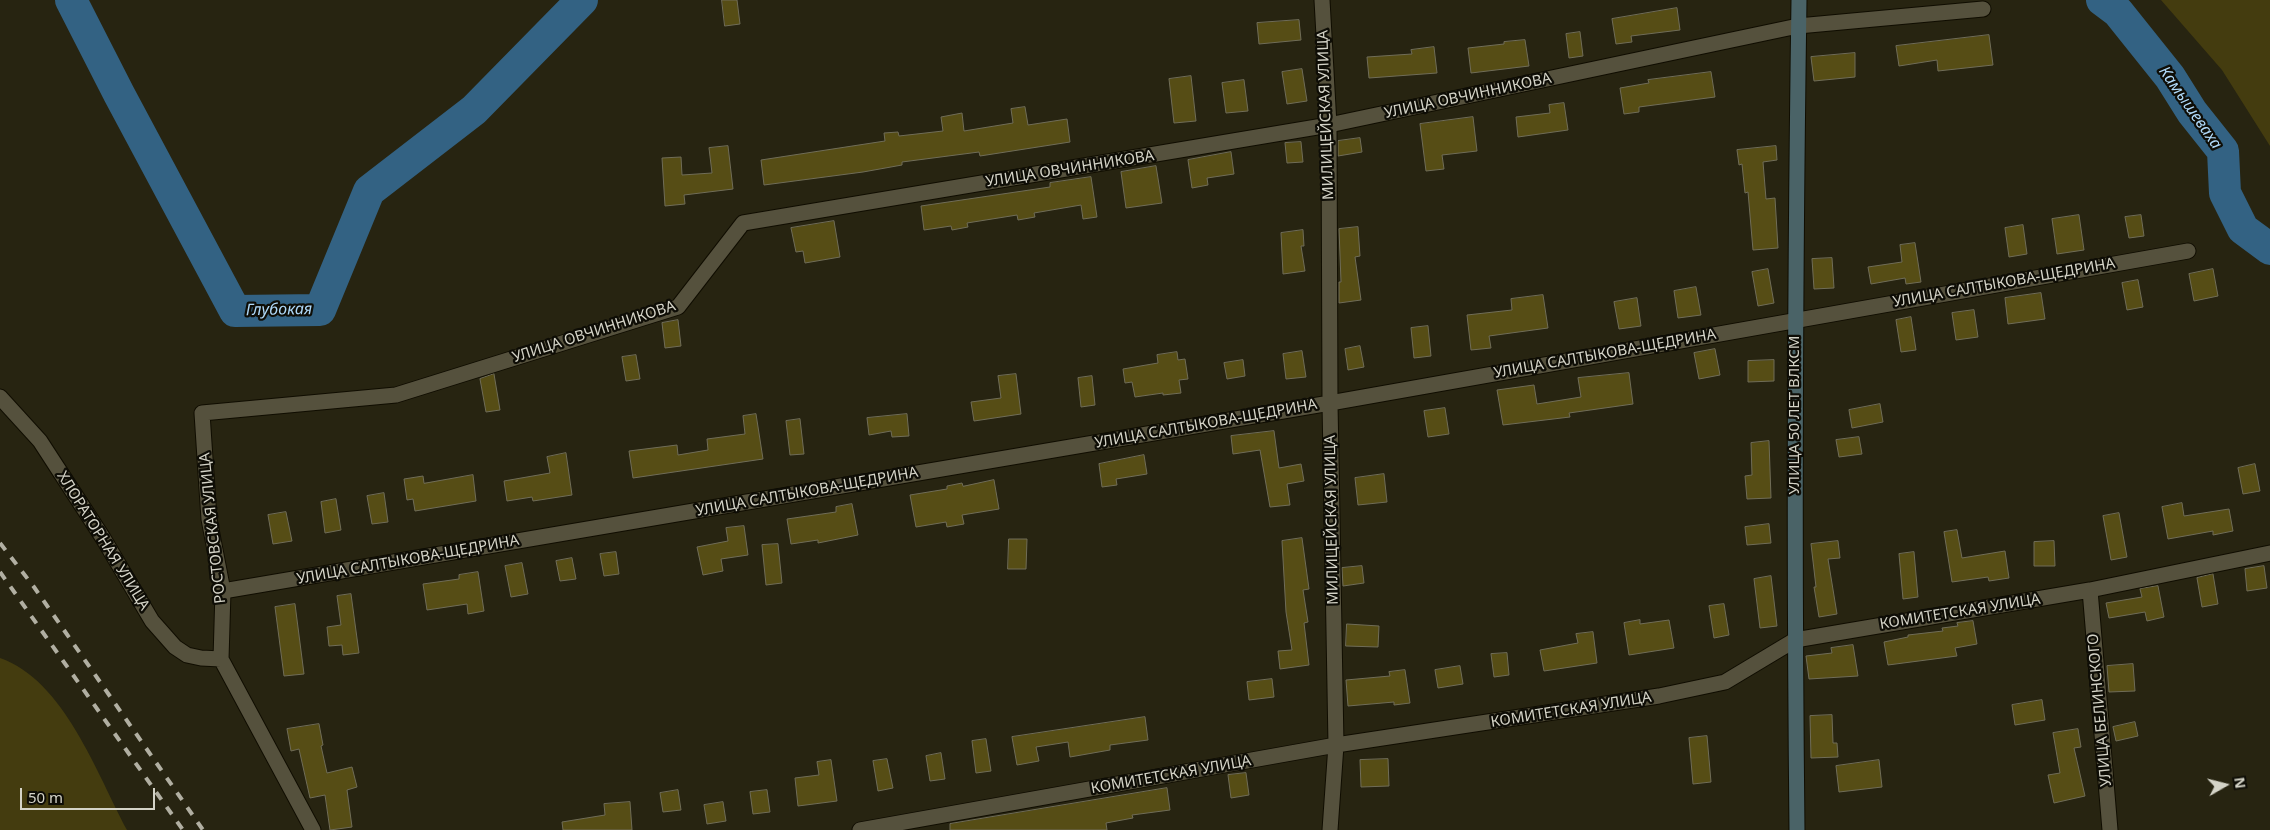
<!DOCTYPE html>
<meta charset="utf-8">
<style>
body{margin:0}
#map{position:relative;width:2270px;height:830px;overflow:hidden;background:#272411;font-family:"Noto Sans",sans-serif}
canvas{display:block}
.north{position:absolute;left:2200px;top:760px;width:50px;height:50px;-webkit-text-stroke:4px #0e0d06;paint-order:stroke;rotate:82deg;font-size:14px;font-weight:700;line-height:20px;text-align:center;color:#d4d3c7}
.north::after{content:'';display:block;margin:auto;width:18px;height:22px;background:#d4d3c7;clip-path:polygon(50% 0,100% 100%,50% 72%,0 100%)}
.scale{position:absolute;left:20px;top:788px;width:135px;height:22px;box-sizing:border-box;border:2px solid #d4d3c7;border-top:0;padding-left:6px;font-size:15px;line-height:18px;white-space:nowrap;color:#d4d3c7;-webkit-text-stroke:4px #0e0d06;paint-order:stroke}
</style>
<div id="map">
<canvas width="2270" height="830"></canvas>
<div class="north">N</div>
<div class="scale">50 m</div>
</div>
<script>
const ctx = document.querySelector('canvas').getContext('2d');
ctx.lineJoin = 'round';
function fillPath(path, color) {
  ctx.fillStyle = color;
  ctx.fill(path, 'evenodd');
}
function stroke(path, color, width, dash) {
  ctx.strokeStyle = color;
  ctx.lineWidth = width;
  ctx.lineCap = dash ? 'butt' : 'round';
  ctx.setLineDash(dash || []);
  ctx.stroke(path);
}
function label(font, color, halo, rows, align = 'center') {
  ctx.font = font + ' "Noto Sans",sans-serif';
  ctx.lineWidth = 4.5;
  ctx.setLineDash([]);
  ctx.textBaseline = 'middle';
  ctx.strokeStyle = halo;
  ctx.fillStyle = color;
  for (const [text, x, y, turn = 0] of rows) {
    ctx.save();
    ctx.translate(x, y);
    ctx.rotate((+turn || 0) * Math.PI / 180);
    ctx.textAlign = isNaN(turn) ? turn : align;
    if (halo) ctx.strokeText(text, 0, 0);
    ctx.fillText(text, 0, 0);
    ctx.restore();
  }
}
fillPath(new Path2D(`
 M2161,0H2270V146L2222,70Z
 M0,658C64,680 97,774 127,830H0Z`), '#443c0f');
stroke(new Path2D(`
 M71,0L119,94L235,311L320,310L369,191L474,110L582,0
 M2102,0L2118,12L2170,77L2192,112L2223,151L2225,193L2243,229L2270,249`), '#336283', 32);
const building = new Path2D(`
 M722,0H737L740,24L725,26Z
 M1677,8L1680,30L1631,36L1632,42L1616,44L1612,19Z
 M1299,20L1301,40L1259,44L1257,23Z
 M1580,32L1583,56L1569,58L1566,34Z
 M1989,35L1993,65L1938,71L1937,60L1899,66L1896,46Z
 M1525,40L1529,66L1471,73L1468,48L1504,44V42Z
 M1434,47L1437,73L1369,78L1367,57L1412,54L1411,50Z
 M1855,53V77L1814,81L1811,57Z
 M1302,69L1307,101L1287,104L1282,72Z
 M1711,72L1715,97L1639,107V112L1624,114L1620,88L1649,83L1648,80Z
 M1191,76L1196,121L1174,123L1169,79Z
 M1244,80L1248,111L1226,113L1222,83Z
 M1564,103L1568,130L1518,137L1516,117L1550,113L1549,105Z
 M1025,107L1028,125L1067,119L1070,142L980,156L979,152L902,162V165L863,172L764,185L761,160L885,141L884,133L898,132L899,136L943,131L941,117L962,113L964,131L1013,123L1011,109Z
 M1473,117L1477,151L1442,155L1444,169L1426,171L1420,124Z
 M1360,138L1362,152L1338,156V141Z
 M1301,142L1303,162L1287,163L1285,143Z
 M728,146L733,189L684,195L685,204L665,206L662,158L681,157L682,175L712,173L709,148Z
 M1776,146L1777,160L1763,162L1766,199L1775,198L1778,248L1753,250L1748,192L1745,193L1742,164L1739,165L1737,150Z
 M1231,152L1234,174L1207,178L1208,185L1192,188L1188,160Z
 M1156,166L1162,203L1126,208L1121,172Z
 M1091,177L1097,217L1083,219L1081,205L1034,213L1035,217L1018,220L1017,215L967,223L968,227L952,230L951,226L924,230L921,206L1050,187V183Z
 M2079,215L2084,250L2057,254L2052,219Z
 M2141,215L2144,236L2129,238L2125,217Z
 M834,221L840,257L805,263L803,251L796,252L791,228Z
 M2023,225L2027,254L2009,257L2005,228Z
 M1358,227L1360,256L1355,257L1361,300L1339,303V282H1341L1339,229Z
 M1303,230L1304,246H1301L1305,271L1283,274L1281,233Z
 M1915,243L1921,282L1906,284L1905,278L1871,284L1868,267L1902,262L1900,245Z
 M1832,258L1834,288L1814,289L1812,259Z
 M1768,269L1774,303L1758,306L1752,272Z
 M2213,269L2218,296L2194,301L2189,274Z
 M2138,280L2143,307L2127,310L2122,283Z
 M1696,287L1701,315L1678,318L1674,291Z
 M2041,293L2045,319L2008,324L2005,298Z
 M1543,295L1548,328L1489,336L1491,348L1471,350L1467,315L1512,310L1511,299Z
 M1637,298L1641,326L1619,329L1614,302Z
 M1974,310L1978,337L1956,340L1952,313Z
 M1911,317L1916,350L1901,352L1896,320Z
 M678,320L681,346L665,348L662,323Z
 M1428,326L1431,356L1414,358L1411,328Z
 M1360,346L1364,367L1348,370L1345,349Z
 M1715,349L1720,375L1699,379L1694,353Z
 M1302,351L1306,377L1286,379L1283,354Z
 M1177,352L1178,360L1185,359L1188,379L1179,380L1181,393L1163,395V393L1135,397L1132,382L1125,383L1123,369L1158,363L1157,355Z
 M636,355L640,379L626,381L622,357Z
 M1243,360L1245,376L1227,379L1224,363Z
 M1774,360V381L1748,382V361Z
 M1629,373L1633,404L1569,413L1570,417L1503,425L1497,390L1534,385L1537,404L1581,397L1578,378Z
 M494,374L500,410L486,412L480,379Z
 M1016,374L1021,414L974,421L971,402L1001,398L998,376Z
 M1092,376L1095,405L1081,407L1078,378Z
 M1880,404L1883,422L1852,428L1849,410Z
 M1445,408L1449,434L1428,437L1424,411Z
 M756,414L763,459L633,478L629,451L677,445L678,455L708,450L707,439L745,434L743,416Z
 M907,414L909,436L892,437L891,431L869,435L867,418Z
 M800,419L804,454L790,455L786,421Z
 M1274,431L1279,468L1301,464L1304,481L1287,484L1290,505L1270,507L1260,450L1233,454L1231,436Z
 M1859,437L1862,454L1839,457L1836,440Z
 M1769,441L1771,498L1747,499L1745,476L1752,475L1751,443Z
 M566,453L572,495L533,501L532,497L507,501L504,481L550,473L547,457Z
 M1144,455L1147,474L1116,479L1117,485L1102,487L1099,464Z
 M2255,464L2260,491L2243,494L2238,468Z
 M1384,474L1387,502L1358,505L1355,478Z
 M473,475L476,501L415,511L413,499L407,500L404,479L423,476L424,483Z
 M994,480L999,509L962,515L964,524L947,527L946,522L916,527L910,495L947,489V486L962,483L963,486Z
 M384,493L388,522L372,524L367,496Z
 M336,499L341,530L325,533L321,502Z
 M2182,503L2184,516L2229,509L2233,531L2213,535V531L2168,539L2162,507Z
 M852,504L858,535L818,543V540L791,544L787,519L836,512V507Z
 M286,512L292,541L273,544L268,515Z
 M2119,513L2127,557L2111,560L2103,516Z
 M1769,524L1771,543L1747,545L1745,527Z
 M744,526L748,555L721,559L723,571L703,575L697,547L728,541L726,528Z
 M1957,530L1962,558L2005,551L2009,578L1989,581L1988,577L1952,582L1944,532Z
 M1302,538L1309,589L1303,590L1308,622L1304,623L1309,665L1280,669L1278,651L1292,650L1286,612L1282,541Z
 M1009,539H1027L1026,569H1008Z
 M1838,541L1840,558L1828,559L1837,614L1819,617L1814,587H1816L1811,544Z
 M2054,541L2055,566H2034V542Z
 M778,544L782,583L766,585L762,545Z
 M616,552L619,574L604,576L600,554Z
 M1914,552L1918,597L1903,599L1899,554Z
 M572,558L576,579L560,581L556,561Z
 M522,563L528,594L511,597L505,566Z
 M1362,566L1364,583L1343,586L1342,568Z
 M2264,566L2267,588L2247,591L2245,569Z
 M478,572L484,611L468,614L467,604L427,610L423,584L459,579V575Z
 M2213,574L2218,604L2202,607L2197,578Z
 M1771,576L1777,626L1760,628L1754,579Z
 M2158,586L2164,617L2147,621L2145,612L2109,618L2106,603L2142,597L2140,589Z
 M351,594L359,653L343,655L342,645L329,646L327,627L341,625L337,596Z
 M295,604L304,674L284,676L275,607Z
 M1724,604L1729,635L1714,638L1709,606Z
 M1640,620V624L1669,620L1674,648L1629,655L1624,623Z
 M1973,621L1977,644L1955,648L1957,656L1888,665L1884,642L1908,637V635L1943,631L1942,628L1958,626L1957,623Z
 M1347,624L1379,626L1378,647L1346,646Z
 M1593,632L1597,663L1544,671L1540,650L1578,643L1576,634Z
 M1853,645L1858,676L1809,679L1806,656L1832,653L1831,648Z
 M1507,653L1509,675L1494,677L1491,654Z
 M2133,664L2135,691L2109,692L2107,666Z
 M1460,666L1463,684L1438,688L1435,670Z
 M1405,670L1410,703L1394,705V702L1348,706L1346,680L1390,676L1389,672Z
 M1272,679L1274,697L1249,700L1247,682Z
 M2042,700L2045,720L2015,725L2012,705Z
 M1832,715L1833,743H1837L1838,757L1811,758L1810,716Z
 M1145,717L1148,740L1110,745V750L1070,757L1068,742L1036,747L1039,761L1017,765L1012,737Z
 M2135,722L2138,736L2116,741L2113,727Z
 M319,724L323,745L321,746L327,773L352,767L357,787L347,790L352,827L330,830L325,795L310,798L299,749L291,751L287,729Z
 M2078,729L2081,747L2074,748L2085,796L2054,803L2048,775L2060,773L2053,733Z
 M1707,736L1711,782L1693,784L1689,738Z
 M986,739L991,771L976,773L972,741Z
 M941,753L945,779L930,781L926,756Z
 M887,759L893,788L878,791L873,761Z
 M1388,759L1389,786L1361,787L1360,760Z
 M831,760L837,801L798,806L795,778L819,775L817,762Z
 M1879,760L1882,787L1839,792L1836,766Z
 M1246,773L1249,795L1231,798L1228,775Z
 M1167,788L1170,810L1132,815L1133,818L1106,823L1107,830H950V824Z
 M678,790L681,810L663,812L660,793Z
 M767,790L770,812L753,814L750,792Z
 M630,802L632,830H563L562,822L605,815L604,804Z
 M723,802L726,821L707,824L704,805Z`);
fillPath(building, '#564d15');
stroke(building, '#706d58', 1);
const street = new Path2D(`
 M1322,0L1329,125L1330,403L1336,745L1330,830
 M0,397L40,441L103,538L152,621L175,647L187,655L201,658L221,659
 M2090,590L2110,830
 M223,591L1330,403L2188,251
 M313,830L221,659L223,591L209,519L202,413L396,395L678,307L743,223L1329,125L1798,26L1983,9
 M860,830L1336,745L1659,696L1725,682L1795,640L2090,590L2270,553`);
const secondary = new Path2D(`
 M1797,830C1794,553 1795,277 1799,0`);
stroke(street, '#100d00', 17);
stroke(secondary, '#100d00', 17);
stroke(street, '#55513d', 15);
stroke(secondary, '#4a6367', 15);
stroke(new Path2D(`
 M0,543L34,587L203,830
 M0,572L183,830`), '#b1afa2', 4, [9, 9]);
label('15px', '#d4d3c7', '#0e0d06', [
 ["УЛИЦА ОВЧИННИКОВА",1468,96,-12],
 ["МИЛИЦЕЙСКАЯ УЛИЦА",1326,115,-92],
 ["УЛИЦА ОВЧИННИКОВА",1070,169,-9],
 ["УЛИЦА САЛТЫКОВА-ЩЕДРИНА",2004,283,-10],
 ["УЛИЦА ОВЧИННИКОВА",594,332,-18],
 ["УЛИЦА САЛТЫКОВА-ЩЕДРИНА",1605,354,-10],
 ["УЛИЦА 50 ЛЕТ ВЛКСМ",1795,415,-90],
 ["УЛИЦА САЛТЫКОВА-ЩЕДРИНА",1206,424,-10],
 ["УЛИЦА САЛТЫКОВА-ЩЕДРИНА",807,492,-10],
 ["МИЛИЦЕЙСКАЯ УЛИЦА",1332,520,-91],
 ["РОСТОВСКАЯ УЛИЦА",213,528,-96],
 ["ХЛОРАТОРНАЯ УЛИЦА",103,541,58],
 ["УЛИЦА САЛТЫКОВА-ЩЕДРИНА",408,560,-10],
 ["КОМИТЕТСКАЯ УЛИЦА",1960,612,-9],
 ["КОМИТЕТСКАЯ УЛИЦА",1571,710,-9],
 ["УЛИЦА БЕЛИНСКОГО",2100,710,-95],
 ["КОМИТЕТСКАЯ УЛИЦА",1171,775,-10]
]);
label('italic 16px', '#b0dafa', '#0e0d06', [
 ["Камышеваха",2190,108,55],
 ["Глубокая",279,310,-1]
]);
</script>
